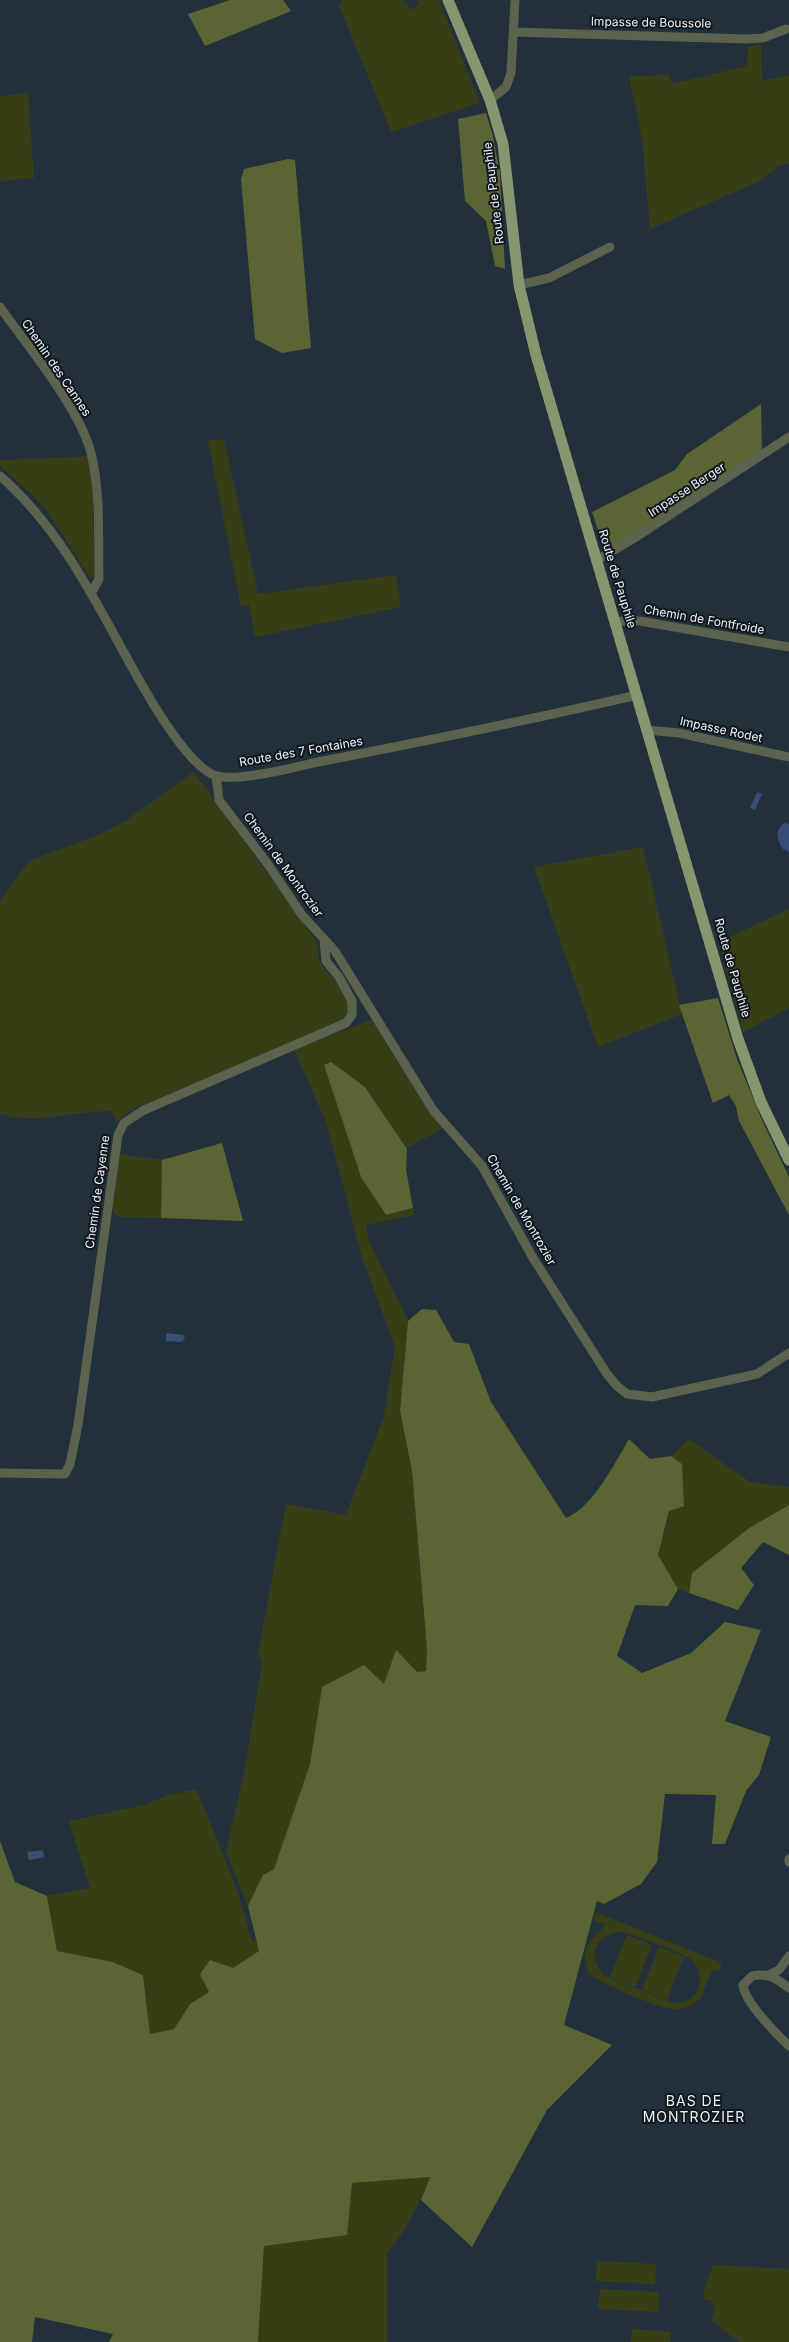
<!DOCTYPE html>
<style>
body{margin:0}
canvas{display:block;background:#22303b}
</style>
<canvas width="789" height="2342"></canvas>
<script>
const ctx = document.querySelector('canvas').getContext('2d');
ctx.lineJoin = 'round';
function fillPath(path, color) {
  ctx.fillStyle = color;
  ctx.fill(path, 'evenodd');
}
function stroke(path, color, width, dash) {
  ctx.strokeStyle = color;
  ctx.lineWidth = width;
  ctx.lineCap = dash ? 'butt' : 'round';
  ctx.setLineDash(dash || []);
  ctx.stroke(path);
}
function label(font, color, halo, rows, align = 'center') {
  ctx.font = font + ' Inter,sans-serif';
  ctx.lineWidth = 4;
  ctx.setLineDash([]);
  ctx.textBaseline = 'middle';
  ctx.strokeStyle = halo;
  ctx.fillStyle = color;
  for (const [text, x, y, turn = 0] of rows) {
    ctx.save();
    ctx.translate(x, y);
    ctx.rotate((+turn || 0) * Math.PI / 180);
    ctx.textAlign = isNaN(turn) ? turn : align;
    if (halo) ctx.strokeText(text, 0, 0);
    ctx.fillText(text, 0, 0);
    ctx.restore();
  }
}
fillPath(new Path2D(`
 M343,0H403L412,10L419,4L417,0H439L480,103L391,132L339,5Z
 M761,45L762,81L789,75V163L778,166L760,181L650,229L642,138L629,76L668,75L672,84L747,66L748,46Z
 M28,93L34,178L0,181V96Z
 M224,439L258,594L396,575L401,607L255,637L249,604L241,607L208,441Z
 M88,455L93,496L94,577L90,578L44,506L0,466V461L3,460L77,457Z
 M194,772L317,942C318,949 317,958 322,965C335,983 366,1004 336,1024L135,1108L116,1122L112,1111C74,1111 37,1125 0,1114V901L29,861L98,835L124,822Z
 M643,847L682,1014L598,1047L534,867Z
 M789,909V1008L743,1032L719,942Z
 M372,1020L428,1111L444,1128L406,1148L365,1086L324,1065L361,1177L386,1215L413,1208L414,1215L366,1225L368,1239L408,1321L400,1411L412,1471L427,1649L426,1671L384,1684L322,1687L310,1764L274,1869L263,1875L248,1906L226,1852L245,1769L262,1662L258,1653L286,1504L346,1515L384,1416L395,1347L362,1257L326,1122L294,1049Z
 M119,1154L162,1160L161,1218L120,1217L114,1214L113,1207Z
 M689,1439L750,1482L789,1487V1505L749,1528L692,1573L689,1593L678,1589L658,1555L682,1464L671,1456Z
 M196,1789C217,1839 239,1888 252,1941L257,1940L259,1951L233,1968L209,1992L190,2004L174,2029L150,2034L143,1975L113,1962L57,1951L47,1896L90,1888L69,1821L144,1805L166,1796Z
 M596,1912L722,1963L719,1971L713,1969L700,1999C692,2006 683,2010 672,2009C661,2009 597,1982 590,1974C586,1969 584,1958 586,1951C588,1938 601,1934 605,1924L593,1920ZM624,1932C638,1937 684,1953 692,1960C701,1968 702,1983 696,1993C691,2001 682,2003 673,2003L603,1975C586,1952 596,1934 624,1932Z
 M627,1935L652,1945L635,1987L610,1977Z
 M659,1947L684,1957L667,2000L642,1989Z
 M430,2177C419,2204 406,2231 387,2254V2342H258L264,2246L346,2235L351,2183Z
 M597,2261L656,2264L655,2284L596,2281Z
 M713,2265L789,2269V2342H739L712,2321L715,2309L711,2300H705L704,2290Z
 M600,2289L659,2292L658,2312L598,2309Z
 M632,2329L671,2332L670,2342H631Z`), '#373e16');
fillPath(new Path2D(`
 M230,0H283L291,11L205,46L188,14Z
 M486,113L493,136L500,174L505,269L495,266L486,221L465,201L458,119Z
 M288,159L295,160L311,348L282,353L255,339L241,179L244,169Z
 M761,404L762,452L638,532L611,548H604L592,512L675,470L687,454Z
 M718,998L737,1059L762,1120L789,1177V1215L739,1121L736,1106L729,1095L713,1103L679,1005Z
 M331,1062L365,1087L407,1149L406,1170L413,1208L386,1215L361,1177L324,1065Z
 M222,1143L243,1221L161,1218L162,1160Z
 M422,1309L436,1310L454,1342L469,1344L491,1402L566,1518C592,1508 615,1463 629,1439L650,1459L671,1456L682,1464L684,1506L669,1511L658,1555L678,1589L668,1606L635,1605L617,1656L642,1673L691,1653L725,1622L761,1630L725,1721L771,1737L759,1775L746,1791L725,1844H712L716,1795L665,1794L657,1862L641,1884L604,1904L597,1901L564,2025L612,2045L547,2110L472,2247L421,2200L430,2177L352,2183L347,2235L264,2246L258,2342H109L113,2334L35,2317L32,2342H0V1841L15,1882L47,1896L57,1951L113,1962L143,1975L150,2034L174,2029L190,2004L209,1992L200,1974L210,1960L233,1968L259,1951L248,1906L263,1875L274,1869L310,1764L322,1687L364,1665L384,1684L396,1650L417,1672L426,1671L427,1649L412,1471L400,1411L408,1321Z
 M789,1505V1555L763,1542L741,1568L754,1585L738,1610L689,1593L692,1573L749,1528Z`), '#5b6433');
fillPath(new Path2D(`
 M757,792L762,794L755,810L750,808Z
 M784,823L789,824V852L783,849C777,839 774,831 784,823Z
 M166,1333L183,1335L185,1338L182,1342L166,1341Z
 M43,1850L44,1857L29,1860L27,1852Z`), '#394e76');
stroke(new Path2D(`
 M514,32L746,39L763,38L786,29
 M490,100L506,87L511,73L515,0
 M519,285L549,278L610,247
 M0,307C27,345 80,409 91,453C101,494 98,538 99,579L92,592
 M0,476C71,538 105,624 152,702C164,722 193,767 214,775C233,783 292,768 313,763C421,742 530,720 637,695
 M597,560L636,537L789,437
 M615,621H640L789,647
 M647,730L679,733L789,757
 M216,776L219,800L267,863L302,915L335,951L433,1110L482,1166L533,1258L607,1374L617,1386L627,1394L652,1397L757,1374L789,1353
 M0,1473L65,1474L70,1464L78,1425L118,1135L124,1123L144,1110L346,1023L352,1015V1001L339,977L326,961L324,940
 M789,1859V1862
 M768,1975L779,1970L789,1956
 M789,1988C777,1979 768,1972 752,1976L743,1985C744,2001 777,2035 789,2046`), '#5b634f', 9);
stroke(new Path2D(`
 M448,0L490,100L503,144L519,285L536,355L738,1039L761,1102L789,1160`), '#86966e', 11);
label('12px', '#eaf3fa', '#11171c', [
 ["Impasse de Boussole",651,23,1],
 ["Route de Pauphile",494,193,-97],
 ["Chemin des Cannes",56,368,56],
 ["Impasse Berger",687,490,-33],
 ["Route de Pauphile",617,579,73],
 ["Chemin de Fontfroide",704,620,10],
 ["Impasse Rodet",721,730,12],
 ["Route des 7 Fontaines",301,752,-10],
 ["Chemin de Montrozier",283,865,54],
 ["Route de Pauphile",732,968,74],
 ["Chemin de Cayenne",98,1192,-82],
 ["Chemin de Montrozier",521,1210,60]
]);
ctx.letterSpacing = '1px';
label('14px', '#eaf3fa', '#11171c', [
 ["BAS DE",694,2102],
 ["MONTROZIER",694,2118]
]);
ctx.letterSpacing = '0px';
</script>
